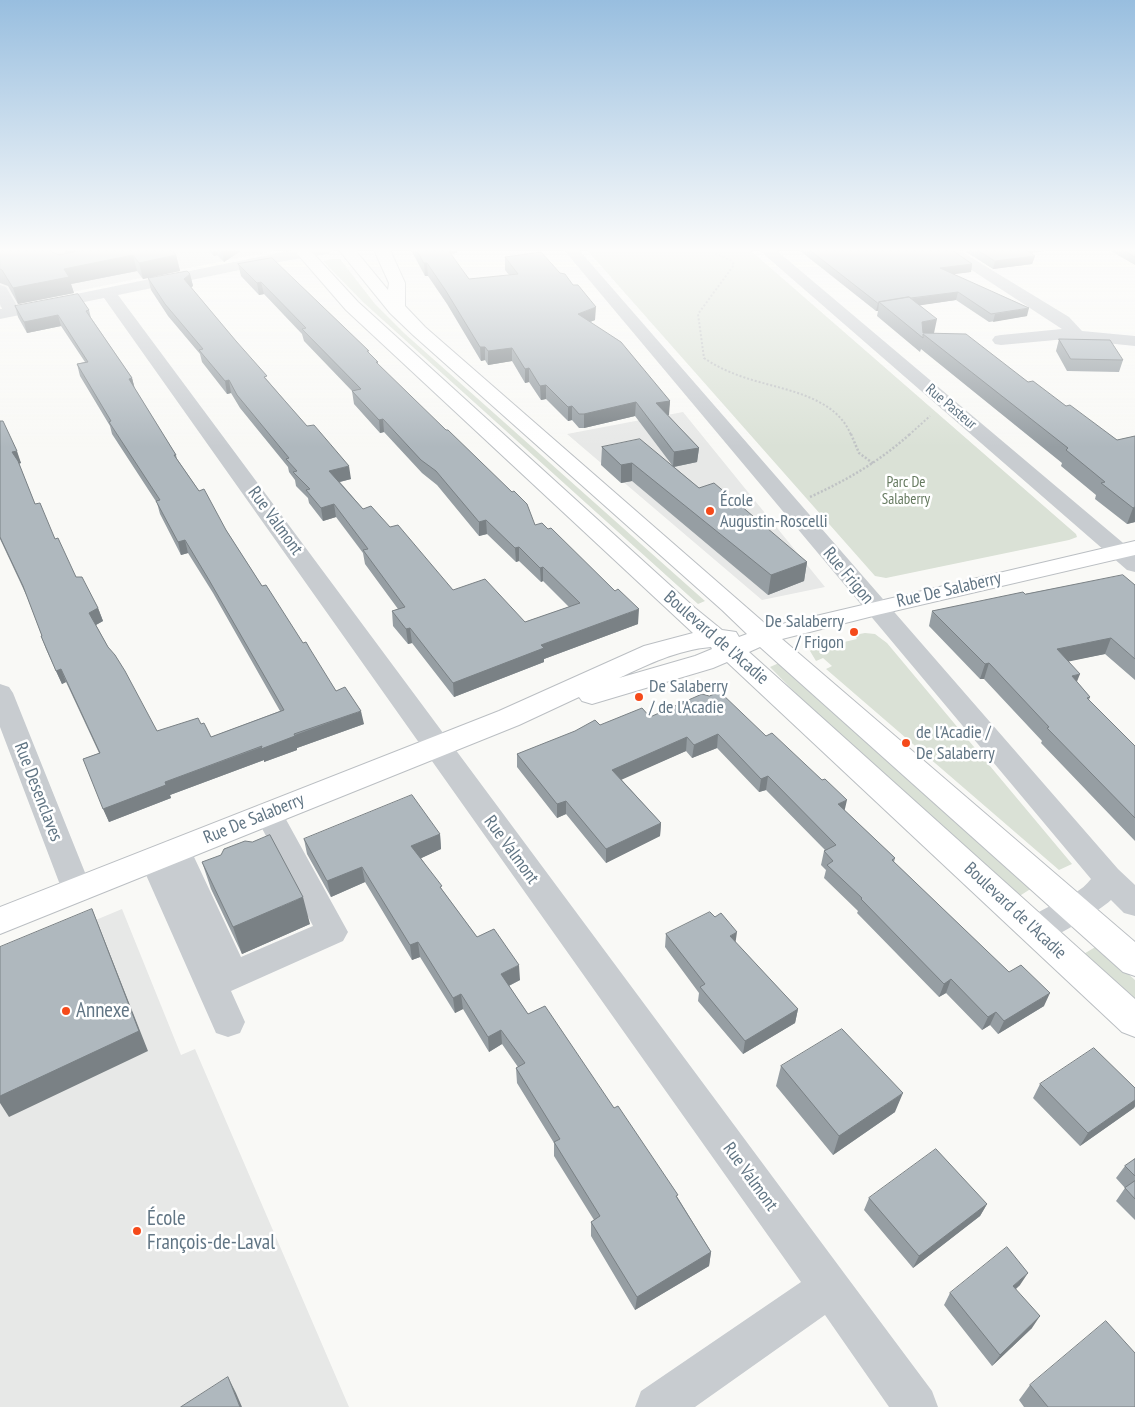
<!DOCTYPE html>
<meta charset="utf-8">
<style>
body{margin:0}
canvas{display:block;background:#f9f9f6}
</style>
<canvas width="1135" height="1407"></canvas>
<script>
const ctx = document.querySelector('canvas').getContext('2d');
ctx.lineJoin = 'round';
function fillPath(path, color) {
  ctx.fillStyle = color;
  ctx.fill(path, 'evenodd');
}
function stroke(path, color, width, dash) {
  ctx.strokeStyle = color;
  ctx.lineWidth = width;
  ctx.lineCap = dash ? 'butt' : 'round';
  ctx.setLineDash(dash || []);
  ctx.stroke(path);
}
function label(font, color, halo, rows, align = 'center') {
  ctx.font = font + ' "PT Sans Narrow",sans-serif';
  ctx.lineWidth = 5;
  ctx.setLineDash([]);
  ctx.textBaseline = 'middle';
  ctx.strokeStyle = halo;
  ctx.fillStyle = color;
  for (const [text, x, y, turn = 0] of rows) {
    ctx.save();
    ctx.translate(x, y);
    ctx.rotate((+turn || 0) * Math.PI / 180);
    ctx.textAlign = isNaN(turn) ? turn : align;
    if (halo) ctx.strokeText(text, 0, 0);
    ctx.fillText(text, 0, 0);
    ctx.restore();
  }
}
fillPath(new Path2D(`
 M0,250H277L0,307Z
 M683,412L825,587L762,600L567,434Z
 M122,909L181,1055L195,1049L349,1407H0V960Z`), '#e7e8e7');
fillPath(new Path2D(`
 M587,250H750L1076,534L1077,537L1069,540L886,578L875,576Z
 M333,259H340L375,304L404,333L705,601L698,604L363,302L323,261Z
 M865,633L875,634L887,643L1072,864L1059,870L826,669L832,666L823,658L816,661L810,651L816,645L841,639L844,642L857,639L854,635Z
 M779,663L1032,888L1018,897L819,717L770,667Z
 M1097,946L1135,980V1003L1082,955Z`), '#dae1d6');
const major = new Path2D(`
 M294,250H310L358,302L695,608L722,630L736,632L739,637L747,634L722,610L413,335L390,313L339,250H355L388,290L389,283L374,250H390L405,283V306L425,327L769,627L1135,541V555L877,615L782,639L1135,942V976L1123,972L760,647L749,652L1135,999V1037L1122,1032L727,662L713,668L592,704L582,701L579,697L519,725L0,934V907L499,711L644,646L693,633L346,310ZM711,647L712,649L695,656L619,678C649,664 677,650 711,647Z`);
stroke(major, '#bbbfc3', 2);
stroke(new Path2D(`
 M708,250L732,261L734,265L698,314L704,358C717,367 731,373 746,378C782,390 835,395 851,435
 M909,435L930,416`), '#bfc2c4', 2, [2, 2]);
stroke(new Path2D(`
 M851,434L859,453L874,464
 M810,497C847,480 880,461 910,434`), '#bfc2c4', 2.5, [2, 2]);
fillPath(new Path2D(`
 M46,250H61L67,259L110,250H142L135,254L63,269L58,267Z
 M293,250H334L327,254L279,262L118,295L844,1273L932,1391L938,1407H889L825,1315L695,1407H635L641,1391L801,1282L104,298L0,319V309H2L0,304V285L6,287L17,306Z
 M564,250H579L1118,869L1135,885V916L1124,913L1111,900C1100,910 1049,943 1035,943C1032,943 1027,940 1024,939L1019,930C1030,908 1074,902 1091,879Z
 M759,250H776L1135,553V572L1127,570Z
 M941,250H959L1069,317L1082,331L1135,336V346L1066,339L1001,345L995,344L992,340L995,336L1001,335L1062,329Z
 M0,684L9,687L13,693L92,890L88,899L77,902L66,899L62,890L0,727Z
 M268,802L278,805L348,932L343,941L231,991L245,1022L240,1033L228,1037L216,1033L139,859L143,851L154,847L161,850L165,842L176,839L187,842L241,957L313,926L254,813L258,805Z`), '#c8ccd0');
fillPath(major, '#fff');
fillPath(new Path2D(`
 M0,250L52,252L59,255L65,254L63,250H172L176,255L180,271L143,279L137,271L71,284L74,293L18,304L8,286L0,283Z
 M208,250H242L224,262L217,255L214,256Z
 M411,250H456L457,253L450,254L469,279L509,275L505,270V257L595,320L590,322L670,401L668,415L699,448L697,462L674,467L699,488L807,562L804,581L768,595L632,481L621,483L601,465L602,447L672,465L635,416L584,428H579L572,420L568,421L546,399L541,400L529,382L525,383L512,361L488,365L485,360L481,361L447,304L428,276H425Z
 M799,250H952L972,264L971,272L953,274L1027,316L989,322L956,300L919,305L934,333L1028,382L1066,406L1117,440L1135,436V522L1127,524L1095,499L1096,495L1061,466L1062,463L921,349L920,352L877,316L878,311H876Z
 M963,250H1050L1030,253L1035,256L1032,264L993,269Z
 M1109,250H1135V265Z
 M238,264L369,353L378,362V365L535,525L638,624L544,659V662L454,697L412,643L408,644L393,626L392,611L398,609L365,564L363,553L336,517L323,521L309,503L308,498L296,486L295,480L289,472L288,467L240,408L231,393L227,394L202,362L200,354L168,316L151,290L148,278L190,274L193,286L191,287L269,382L351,479L340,482L363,509L390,527L453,590L525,622L569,607L543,581L541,582L519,561L516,562L487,534L479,536L437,485L422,473L384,432L380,433L354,404L352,391L304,341L302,334L264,294L259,295L241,276Z
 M15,306L89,310L91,318L132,378L135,389L176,455L177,459L226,530L262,586L336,691L364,724L297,748V750L264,762V760L170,795L171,798L109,822L83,759L99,753L66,682L62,684L46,649L41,636H42L28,599L0,539V421L21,463L19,464L35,504L76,577L98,608L103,621L96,625L108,647L157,731L201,724L211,737L280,711L213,593L188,553L181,555L160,514L157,503L112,434L110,426L80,376L77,364L85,362L61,326L27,333L18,317Z
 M1059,339L1123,360L1119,372L1067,371L1056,351Z
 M1135,585V680L1105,654L1068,661L1077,682L1090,697L1089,700L1135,746V841L1041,743L1042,741L984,679H980L929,626L932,611L1025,594Z
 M650,717L766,736L895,858L894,862L1044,1006L998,1034L990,1025L982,1030L946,993L939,997L857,913L858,911L824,878L826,870L821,865L824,851L825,850L766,790L759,792L717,748L692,758L686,751L621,779L661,823L660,836L606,863L566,814L557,818L517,767V754L600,725Z
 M440,834L441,849L421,858L443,891L477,937L520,980L509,986L528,1014L614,1108L678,1198L711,1252L709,1266L635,1310L591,1236V1222L594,1220L554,1156V1143L517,1083L516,1068L518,1067L502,1044L489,1052L463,1009L455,1013L420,957L412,960L365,882L331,897L307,854L304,839Z
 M202,862L310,924L242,954L211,889Z
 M666,934L735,942L798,1009L795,1023L743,1054L698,1001L699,993L665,947Z
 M781,1066L895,1112L833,1155L776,1086Z
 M1040,1084L1135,1088V1106L1134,1108L1080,1146L1033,1098Z
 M1135,1159V1220L1116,1201L1125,1188L1116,1178L1125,1166Z
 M869,1198L987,1204L980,1216L913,1268L864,1210Z
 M1020,1285L1016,1289L1032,1328L992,1366L944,1305L950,1293Z
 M1030,1385L1135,1407H1024L1019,1400Z`), '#969ea3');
fillPath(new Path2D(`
 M66,250H99L68,257Z
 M213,250H216L217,255L214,256Z
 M222,250H242L224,262Z
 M442,250H456L457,253L443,255Z
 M1019,250H1050L1018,255Z
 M133,255L137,271L71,284L74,293L18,304L13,288L64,269Z
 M176,255L180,271L143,279L139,263Z
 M1035,256L1032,264L993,269L995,261Z
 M424,263H427L428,276H425Z
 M972,264L971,272L939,276L940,268Z
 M190,274L193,286L187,291L184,279Z
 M261,282L264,294L259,295L257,283Z
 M958,292L956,300L889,310L881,303Z
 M878,303H879L878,311H876Z
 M596,307L595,320L577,327L578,314Z
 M1029,308L1027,316L993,322L995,314Z
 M58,315L61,326L27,333L24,322Z
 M937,319L934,333L923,334L922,322Z
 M480,347H485V360L481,361Z
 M512,348V361L488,365V351Z
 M529,368V382L525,383V369Z
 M132,378L135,390L129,379Z
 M229,380L231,393L227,394L225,381Z
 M546,385V399L541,400L540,386Z
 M670,401L669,415L656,417V403Z
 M636,402L635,416L584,428V414Z
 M572,406V420L568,421V407Z
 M383,419L384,432L380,433L379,420Z
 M699,448L697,462L673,467L674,452Z
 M17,451L21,463L16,464L12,452Z
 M632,463V481L621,483V465Z
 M349,466L351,479L331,484L329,471Z
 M334,504L336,517L323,521L321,508Z
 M1135,507V522L1127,524L1133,508Z
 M486,520L487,534L479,536V522Z
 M185,540L188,553L181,555L178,542Z
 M519,547V561L516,562L515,548Z
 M807,562L804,581L768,595L771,575Z
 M543,567V581L541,582L540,568Z
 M98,608L103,621L94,626L89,613Z
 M639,609L638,624L544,659V662L454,697L453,683L541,645Z
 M410,628L412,643L408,644L406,629Z
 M1111,638L1105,654L1052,665L1057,649Z
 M989,663L984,679H980L985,664Z
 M61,669L66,682L62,684L56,671Z
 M1080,674L1074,689L1072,676Z
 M361,711L364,724L297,748V750L264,762V760L170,795L171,798L109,822L103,809L165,782Z
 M718,734L717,748L692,758L694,745Z
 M687,737L686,751L612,784V770Z
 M768,776L766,790L759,792L761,779Z
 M847,800L844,813L838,804Z
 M566,801V814L557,818V804Z
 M661,823L660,836L606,863V849Z
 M440,834L441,849L413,862L411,846Z
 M362,867L365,882L331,897L327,881Z
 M303,897L310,924L242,954L233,927Z
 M92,909L100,929L148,1051L9,1117L0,1103V1096Z
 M737,932L735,946L730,936Z
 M418,942L420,957L412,960L410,945Z
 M519,965L520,980L502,989L501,974Z
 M951,979L946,993L939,997L944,984Z
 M1050,993L1044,1006L998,1034L1004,1021Z
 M461,994L463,1009L455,1013L453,998Z
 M798,1009L795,1023L743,1054L745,1041Z
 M996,1012L990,1025L982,1030L988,1017Z
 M501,1030L502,1044L489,1052L488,1037Z
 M903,1093L895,1112L833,1155L839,1136Z
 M1135,1100V1106L1134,1108L1080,1146L1088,1133Z
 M987,1204L980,1216L913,1268L919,1256Z
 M711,1252L709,1266L635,1310L637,1297Z
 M1028,1273L1020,1285L1006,1297L1013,1286Z
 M1040,1316L1032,1328L992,1366L1000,1355Z
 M228,1377L236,1393L242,1407H240Z`), '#7a8185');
const building = new Path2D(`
 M0,250H50L52,252L59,255L82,250H172L176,255L139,263L133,255L64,269L69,277L13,288L2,270L0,269Z
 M417,250H448L469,279L518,274L505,257L541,252L560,273L565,274L573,285H578L596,307L578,314L621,342L670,401L656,403L699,448L674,452L636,402L584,414H579L572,406L568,407L546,385L540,386L529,368L525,369L512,348L488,351L485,347H480L446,291L427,263H424Z
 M810,250H952L972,264L940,268L1029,308L991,314L958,292L911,298L909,297L879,302V303H878Z
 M978,250H1026L1035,256L995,261Z
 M1124,250H1135V257Z
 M272,258L369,351H367L378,362H376L446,430H448L512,492L514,491L527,504L535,525L542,523L548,529L551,528L615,591L618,589L639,609L541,645L544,648L453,683L410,628L406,629L392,611L405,607L363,550L368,549L334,504L321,508L306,490L310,489L293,472L297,471L286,459L289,458L237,395L229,380L225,381L199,350L203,349L165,304L148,278L187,271L190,274L184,279L236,341L267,376L264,377L307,426L314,425L349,466L329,471L363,509L371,506L390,527L398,525L453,590L485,579L525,622L580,603L543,567L540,568L519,547L515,548L486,520L479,522L436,471L421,460L383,419L379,420L352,391L361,389L302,329L306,328L261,282L257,283L238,264Z
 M78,294L89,310L86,311L132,378L129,379L176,455H174L199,491L204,489L226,530L262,586L266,585L303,643L306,642L310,649L336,691L345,687L361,711L294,734L295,736L261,749L262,746L165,782L166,785L103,809L83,759L100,753L61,669L56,671L41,636H42L23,586L0,537V421H3L17,451L12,452L18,461L35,504L40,503L55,539L58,538L76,577H82L98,608L89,613L108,647L115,655L125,671L157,731L198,718L201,724L204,723L211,737L284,710L209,580L185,540L178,542L156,501L160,500L109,422L111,421L77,364L88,362L58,315L24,322L15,306Z
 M909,297L937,319L922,322L923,333L966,334L1028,382L1033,381L1066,406L1070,405L1117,440L1135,436V507L1133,508L1101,483L1105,482L1066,450L1068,448L923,334V338L879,302Z
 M1059,339L1110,340L1123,360L1071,359Z
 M640,439L699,488L714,483L807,562L771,575L632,463L621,465L602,447Z
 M1123,575L1135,585V659L1111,638L1057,649L1080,674L1072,676L1090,697L1087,698L1135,746V818L1047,728L1049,727L989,663L985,664L932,611L1023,592L1025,594Z
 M720,692L766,736L772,733L822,780L825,779L847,800L838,804L895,858L892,860L1009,972L1021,965L1050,993L1004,1021L996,1012L988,1017L951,979L944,984L861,899L862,898L827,865L833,861L824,851L836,845L768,776L761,779L718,734L694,745L687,737L612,770L661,823L606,849L566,801L557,804L517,754L575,731L595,720L600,725L642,708L650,717L702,694L709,696Z
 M412,795L440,834L411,846L442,886L440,887L477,937L494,929L519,965L501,974L528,1014L545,1006L614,1108L618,1106L678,1195L676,1196L711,1252L637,1297L591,1222L600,1216L554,1142L560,1139L516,1068L525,1063L501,1030L488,1037L461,994L453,998L418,942L410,945L362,867L327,881L304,839Z
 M270,835L303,897L233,927L202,862L221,855L224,849L245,841L252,842Z
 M92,909L139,1031L0,1096V947Z
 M710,912L715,917L721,913L737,932L730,936L798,1009L745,1041L700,987L705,984L666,934Z
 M842,1029L903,1093L839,1136L781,1066Z
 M1094,1048L1135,1088V1100L1088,1133L1040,1084Z
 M936,1149L987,1204L919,1256L869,1198Z
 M1135,1159V1176L1125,1166Z
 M1135,1181V1199L1125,1188Z
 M1007,1247L1028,1273L1013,1286L1040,1316L1000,1355L950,1293Z
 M1106,1321L1135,1353V1407H1048L1030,1385Z
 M228,1377L240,1407H181Z`);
fillPath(building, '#afb8be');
stroke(building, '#7a8185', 1);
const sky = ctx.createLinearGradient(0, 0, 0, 447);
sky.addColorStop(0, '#98bedf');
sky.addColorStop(0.56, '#fcfcfb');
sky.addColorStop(1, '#fcfcfb00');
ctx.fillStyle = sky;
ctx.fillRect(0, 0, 1135, 447);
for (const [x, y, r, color] of [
 [710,511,5,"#f54a1a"],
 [854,632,5,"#f54a1a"],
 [639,697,5,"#f54a1a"],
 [906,743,5,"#f54a1a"],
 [66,1011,5,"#f54a1a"],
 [137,1231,5,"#f54a1a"]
]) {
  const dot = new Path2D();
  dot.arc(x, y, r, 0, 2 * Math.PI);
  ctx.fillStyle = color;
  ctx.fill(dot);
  stroke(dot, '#fff', 2);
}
label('15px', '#617584', '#fff', [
 ["Rue Pasteur",951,407,40]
]);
label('15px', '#667a60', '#fff', [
 ["Parc De",906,483],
 ["Salaberry",906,500]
]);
label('18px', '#617584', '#fff', [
 ["École",720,501],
 ["Augustin-Roscelli",720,522],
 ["De Salaberry",844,622,"right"],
 ["/ Frigon",844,643,"right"],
 ["De Salaberry",649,687],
 ["/ de l'Acadie",649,708],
 ["de l'Acadie /",916,733],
 ["De Salaberry",916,754]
], 'left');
label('18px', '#617584', '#fff', [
 ["Rue Valmont",275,521,54],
 ["Rue Frigon",848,576,50],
 ["Rue De Salaberry",949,590,-13],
 ["Boulevard de l'Acadie",716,638,41],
 ["Rue Desenclaves",38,792,69],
 ["Rue De Salaberry",254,819,-22],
 ["Rue Valmont",511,850,54],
 ["Boulevard de l'Acadie",1015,911,43],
 ["Rue Valmont",750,1177,54]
]);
label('21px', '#617584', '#fff', [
 ["Annexe",76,1011],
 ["École",147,1219],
 ["François-de-Laval",147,1243]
], 'left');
</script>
